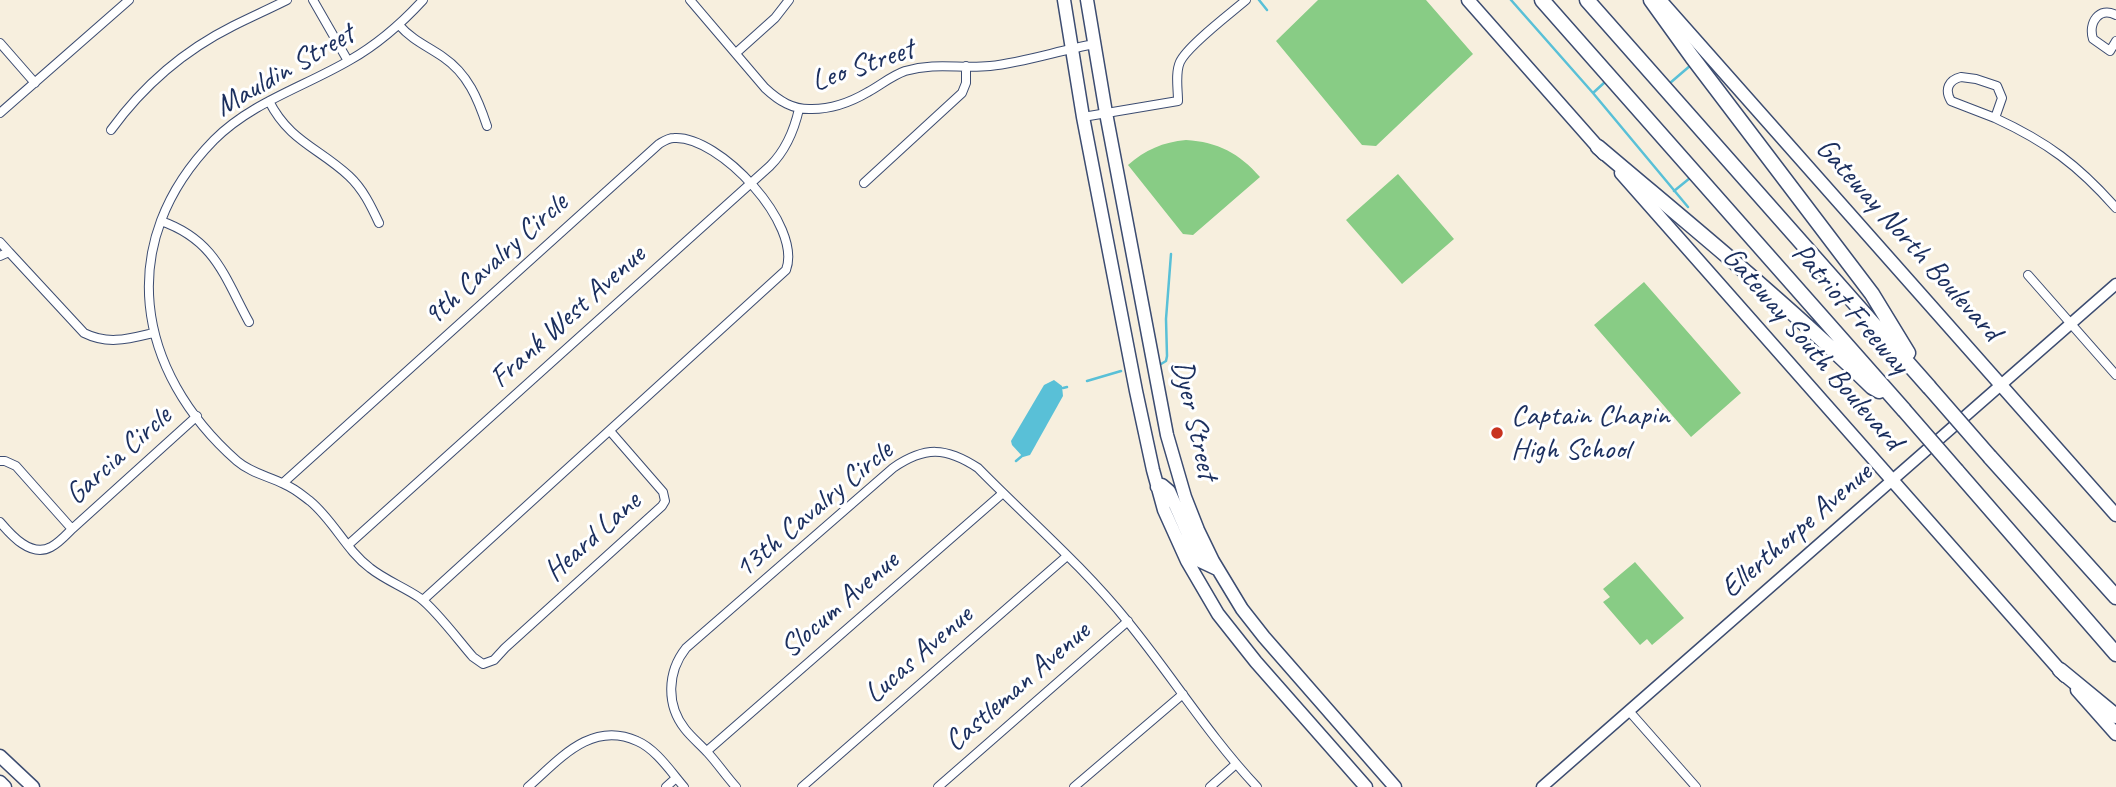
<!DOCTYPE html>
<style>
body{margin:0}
canvas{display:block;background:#f7efde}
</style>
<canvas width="2116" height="787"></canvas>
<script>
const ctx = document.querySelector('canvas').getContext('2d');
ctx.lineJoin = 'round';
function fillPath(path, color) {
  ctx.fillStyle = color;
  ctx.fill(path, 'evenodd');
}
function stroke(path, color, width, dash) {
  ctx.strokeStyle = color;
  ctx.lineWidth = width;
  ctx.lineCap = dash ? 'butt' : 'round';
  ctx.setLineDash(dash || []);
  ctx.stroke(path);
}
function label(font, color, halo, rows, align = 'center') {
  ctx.font = font + ' Caveat,sans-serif';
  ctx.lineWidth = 6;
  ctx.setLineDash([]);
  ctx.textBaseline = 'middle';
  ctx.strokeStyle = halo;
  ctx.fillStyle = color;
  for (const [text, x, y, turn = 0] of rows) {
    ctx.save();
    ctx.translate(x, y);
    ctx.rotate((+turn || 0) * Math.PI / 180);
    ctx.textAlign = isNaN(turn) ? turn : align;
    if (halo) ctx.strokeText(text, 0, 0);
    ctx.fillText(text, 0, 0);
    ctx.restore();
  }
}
fillPath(new Path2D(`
 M1318,0H1426L1473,54L1376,146L1362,145L1276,41Z
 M1186,140C1218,142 1239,153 1260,177L1193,235L1183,234L1128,165C1145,150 1163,142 1186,140Z
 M1398,174L1454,239L1402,284L1346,220Z
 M1644,282L1741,393L1691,437L1594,325Z
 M1635,562L1684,618L1652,645L1647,639L1640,645L1603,602L1610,597L1603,589Z`), '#88cc85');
fillPath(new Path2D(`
 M1054,380L1062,386L1063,396L1030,455L1023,457L1012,445L1011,441L1044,385Z`), '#59c0d7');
stroke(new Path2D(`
 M1259,0L1267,10
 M1511,0L1593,93L1688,207
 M1670,83L1691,65
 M1593,93L1605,82
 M1674,191L1690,178
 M1161,364L1166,361L1167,356L1166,319L1171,254
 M1087,381L1121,371
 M1063,388L1067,387
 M1016,461L1022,456`), '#59c0d7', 2.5);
const minor = new Path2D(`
 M313,0L348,61
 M423,0C401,24 378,44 350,60C304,87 252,102 214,140C114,242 135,371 237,461C251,473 268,476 284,484C294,488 302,495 310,501C334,521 346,550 370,568C385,580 404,587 420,598C436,610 459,641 473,657L483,664L494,660L505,648L662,506L665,501L663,492L610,431
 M690,0L765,88C779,101 793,110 812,109C832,109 851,102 868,92C881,85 891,76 905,71C937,62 959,69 990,66C1026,62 1060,50 1095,44
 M2116,15C2099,6 2088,23 2093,39L2110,51L2116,41
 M399,25C412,40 427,46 443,57C468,74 478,99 487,126
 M0,43L35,83
 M736,53L775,18L789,0
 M1961,77L1976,79L1997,86L2002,98L1995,118L1951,101C1944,89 1949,80 1961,77Z
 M269,101C289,141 319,148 349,176C363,189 371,206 379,223
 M0,113L129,0
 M1083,117L1178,101C1178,89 1175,73 1180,62C1187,46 1231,13 1246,0
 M1995,118C2047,142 2078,165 2116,208
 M111,130C143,86 185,50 233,26C251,17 269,9 287,0
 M864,183L962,93L966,83V66
 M161,221C215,240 224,276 249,322
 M0,242L9,252L0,256
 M9,252L84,333C108,345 128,339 153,333
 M2028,275L2116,375
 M0,461H5L16,466L72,529C66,535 59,543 51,547C31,558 11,535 0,522
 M283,483L659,144C664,141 668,138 674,138C719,135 803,225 786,270L423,600
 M72,529L197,416
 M348,545L770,166C786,150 794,131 799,109
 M1629,711L1696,787
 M707,751L1003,493
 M528,787C559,760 591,720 637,741C656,749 671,772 684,787
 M666,787L676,778
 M736,787C726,776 718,764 708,753C701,745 692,738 685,729C666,705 667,672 686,648L893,468C925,446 946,447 978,468C1028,519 1083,566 1128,622C1172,676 1209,736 1257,787
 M802,787L1067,556
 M938,787L1128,621
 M1074,787L1183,694
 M1210,787L1236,764`);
const tertiary = new Path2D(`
 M1542,787L2116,284`);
const secondary = new Path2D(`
 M1064,0L1083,117L1136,391L1153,470L1164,510L1187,561L1218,614L1256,662L1366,787
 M1087,0L1106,113L1167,435L1185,497L1198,530L1213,561L1242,609L1264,637L1395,787
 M1468,0L1604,154
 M1660,0L2116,515
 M1621,173L2065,676
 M1157,487L1162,485L1169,491L1200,561L1217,569
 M2077,690L2116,734
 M0,756L33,787
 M0,782L5,787`);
const motorway = new Path2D(`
 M1542,0L1904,410
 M1587,0L1929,387
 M1651,0L1692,57L1872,294L1908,353
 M1598,147C1690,225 1785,302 1872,387L1879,391
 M1990,457L2116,597
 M1957,471L2116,654
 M2060,670L2116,716`);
stroke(minor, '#3c4c71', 10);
stroke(tertiary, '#3c4c71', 13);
stroke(secondary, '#3c4c71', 15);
stroke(motorway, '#3c4c71', 17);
stroke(minor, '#fff', 8);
stroke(tertiary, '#fff', 10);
stroke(secondary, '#fff', 12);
stroke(motorway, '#fff', 14);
const motorwayBridge = new Path2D(`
 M1929,387L1990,457
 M1904,410L1957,471`);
stroke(motorwayBridge, '#3c4c71', 17, []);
stroke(motorwayBridge, '#fff', 14);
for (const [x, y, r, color] of [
 [1497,433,7,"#c8321e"]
]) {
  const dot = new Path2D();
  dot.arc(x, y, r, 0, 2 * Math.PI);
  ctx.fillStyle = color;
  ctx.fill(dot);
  stroke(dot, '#fff', 2.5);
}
label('30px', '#1b2f5e', '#fff', [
 ["Leo Street",863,66,-19],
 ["Mauldin Street",285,71,-30],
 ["Gateway North Boulevard",1908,240,48],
 ["9th Cavalry Circle",496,260,-42],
 ["Patriot Freeway",1850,309,49],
 ["Frank West Avenue",568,317,-42],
 ["Gateway South Boulevard",1812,349,49],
 ["Dyer Street",1194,420,77],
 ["Garcia Circle",119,456,-42],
 ["13th Cavalry Circle",814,510,-40],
 ["Ellerthorpe Avenue",1797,531,-41],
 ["Heard Lane",593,537,-42],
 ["Slocum Avenue",840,605,-41],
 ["Lucas Avenue",919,655,-41],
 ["Castleman Avenue",1018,687,-41]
]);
label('30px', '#1b2f5e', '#fff', [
 ["Captain Chapin",1511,416],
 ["High School",1511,450]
], 'left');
</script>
